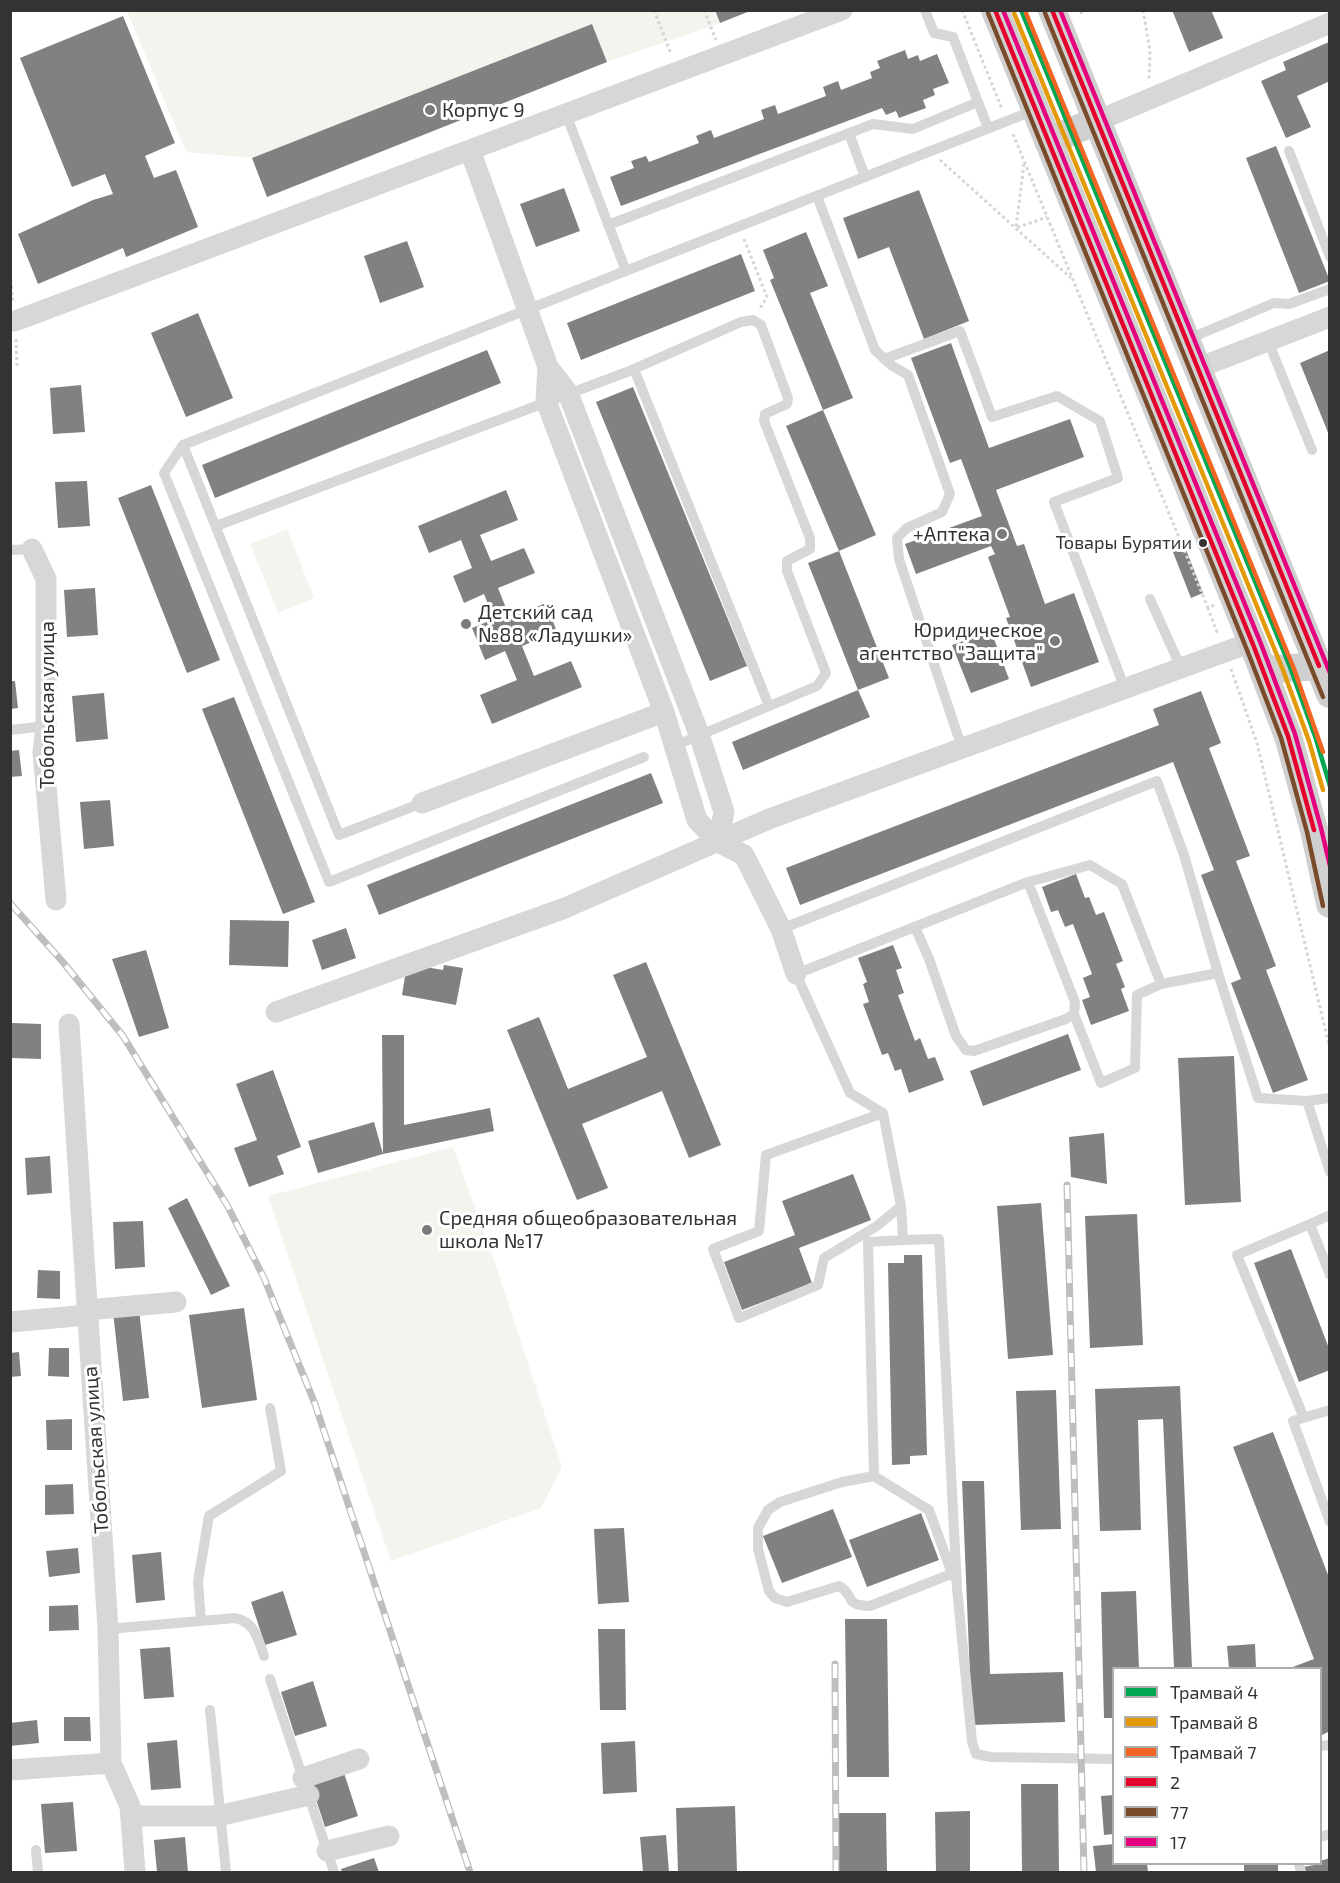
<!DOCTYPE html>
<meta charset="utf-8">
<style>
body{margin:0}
#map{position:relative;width:1340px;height:1883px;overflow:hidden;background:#fff;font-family:"Exo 2",sans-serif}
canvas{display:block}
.frame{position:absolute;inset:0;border:12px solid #333;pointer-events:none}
.legend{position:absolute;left:1112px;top:1667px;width:210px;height:198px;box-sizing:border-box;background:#fff;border:2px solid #adadad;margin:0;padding:8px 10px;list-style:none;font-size:18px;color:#333}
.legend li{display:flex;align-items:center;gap:12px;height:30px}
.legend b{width:30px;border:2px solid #adadad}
</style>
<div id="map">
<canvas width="1340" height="1883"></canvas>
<div class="frame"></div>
<ul class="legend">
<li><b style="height:8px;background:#00a651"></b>Трамвай 4</li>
<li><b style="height:8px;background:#e39a05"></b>Трамвай 8</li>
<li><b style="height:8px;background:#f26522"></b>Трамвай 7</li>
<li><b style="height:8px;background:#e4002b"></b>2</li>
<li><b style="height:8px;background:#7a4b2a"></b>77</li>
<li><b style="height:8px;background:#e5007d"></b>17</li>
</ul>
</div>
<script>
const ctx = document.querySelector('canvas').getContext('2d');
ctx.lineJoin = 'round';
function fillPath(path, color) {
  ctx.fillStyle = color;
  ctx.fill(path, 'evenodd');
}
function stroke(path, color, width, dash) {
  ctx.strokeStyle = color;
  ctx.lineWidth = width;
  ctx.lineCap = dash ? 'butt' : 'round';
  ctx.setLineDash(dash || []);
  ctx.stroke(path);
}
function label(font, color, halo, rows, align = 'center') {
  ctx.font = font + ' "Exo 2",sans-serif';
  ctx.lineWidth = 6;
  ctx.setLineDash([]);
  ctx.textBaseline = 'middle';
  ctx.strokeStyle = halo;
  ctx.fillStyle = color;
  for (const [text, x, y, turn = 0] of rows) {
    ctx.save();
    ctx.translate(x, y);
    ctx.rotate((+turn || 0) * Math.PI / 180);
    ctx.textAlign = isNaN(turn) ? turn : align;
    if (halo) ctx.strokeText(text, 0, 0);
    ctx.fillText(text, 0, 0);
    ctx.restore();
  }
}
fillPath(new Path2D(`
 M715,11L720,23L607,62L592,24L252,158L186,152L127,11Z
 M287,529L314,598L278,613L250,544Z
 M453,1147L495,1263L562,1467L541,1508L391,1561L268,1196Z`), '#f1f5ed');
fillPath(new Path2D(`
 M715,10H750V11L720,23Z
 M1172,10H1211L1223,38L1189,52Z
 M123,16L175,143L145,156L154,178L176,170L198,227L126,257L123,248L38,284L18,234L93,200L113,194L105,174L72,187L20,58Z
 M592,24L607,62L267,197L252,158Z
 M1329,42L1330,81L1297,96L1311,127L1286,138L1261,81L1286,70L1283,62Z
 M905,50L908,59L918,55L920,61L937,54L949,83L933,89L935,95L923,100L926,108L899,118L896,111L886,115L882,108L621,206L610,177L634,168L631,161L646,156L649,162L699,143L696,136L711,130L714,138L764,119L761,110L775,105L778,114L826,96L823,87L838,81L841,90L872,78L870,72L880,68L877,61Z
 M1276,146L1330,281L1299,293L1246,158Z
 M564,188L580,231L536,247L520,204Z
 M919,190L969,321L924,339L889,247L858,259L843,218Z
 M806,232L828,286L810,293L853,398L823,410L770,280L774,278L763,250Z
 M407,241L424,287L380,303L364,256Z
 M741,254L755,291L581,360L567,323Z
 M198,313L233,398L186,417L151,333Z
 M951,343L989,448L1070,419L1084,457L996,490L1017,546L1024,544L1045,604L1074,593L1099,662L1031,687L1006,618L1010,617L988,557L995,554L991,546L916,574L905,544L982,516L961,459L950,463L911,358Z
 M487,350L501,383L215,498L202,465Z
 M1330,350V435H1329L1300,363Z
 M81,385L85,432L53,434L50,388Z
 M633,387L747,666L710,681L596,402Z
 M823,410L876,535L839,551L889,678L858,690L870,717L743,770L732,742L858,690L808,563L839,551L786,426Z
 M87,481L90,526L58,528L55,482Z
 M151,485L220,660L187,673L118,498Z
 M506,490L518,520L480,535L491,561L524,548L535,573L498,588L510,618L546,603L557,632L522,646L534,676L571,661L582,687L492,724L480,695L517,680L505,651L485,660L472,628L494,619L484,594L464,603L453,576L472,568L461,540L429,553L418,526Z
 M1185,547L1203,593L1191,598L1173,552Z
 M95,588L98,635L67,637L64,590Z
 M991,631L1009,679L971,693L952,645Z
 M10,681H15L18,708L10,709Z
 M1201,691L1221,743L1209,748L1250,856L1236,861L1276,966L1266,970L1308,1080L1273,1093L1231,983L1241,979L1201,875L1214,870L1173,762L800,905L786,868L1159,725L1153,709Z
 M104,693L108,739L76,742L72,696Z
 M234,697L315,902L283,914L202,709Z
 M19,750L22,776L10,777V751Z
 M651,773L663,803L379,915L367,885Z
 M110,800L114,846L84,849L80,802Z
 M1076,874L1085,898L1089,897L1096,915L1104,912L1123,961L1116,964L1125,987L1121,989L1129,1011L1091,1025L1082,1000L1090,997L1083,978L1092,974L1073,924L1065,927L1058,910L1051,912L1042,887Z
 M230,920L289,921L288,967L229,965Z
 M346,928L356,958L322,970L312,940Z
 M893,945L902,968L896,970L904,993L898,995L915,1041L920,1038L928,1059L935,1057L944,1080L909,1093L901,1069L895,1071L888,1053L882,1055L863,1004L869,1002L863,984L867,982L858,958Z
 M146,950L169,1028L139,1037L112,959Z
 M646,962L721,1145L689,1158L662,1091L582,1124L608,1188L577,1200L507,1030L539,1017L568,1089L647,1057L613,975Z
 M407,964L443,970L444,965L463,968L456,1005L402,995Z
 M12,1023L41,1024V1059L11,1058Z
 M1068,1034L1081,1070L983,1106L970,1071Z
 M382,1035H404V1125L490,1108L494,1131L383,1154L318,1173L308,1141L374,1122L383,1154Z
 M1234,1056L1241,1202L1185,1205L1178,1058Z
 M273,1070L301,1147L277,1156L284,1174L249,1187L234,1148L257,1140L236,1084Z
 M1104,1133L1107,1184L1071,1177L1069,1137Z
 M50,1156L52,1193L27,1195L25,1158Z
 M853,1174L871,1220L799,1248L812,1283L742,1310L724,1262L795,1235L782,1201Z
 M187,1198L230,1286L211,1295L168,1208Z
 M1041,1203L1053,1355L1008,1359L997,1206Z
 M1137,1214L1143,1345L1090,1348L1085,1216Z
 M143,1221L145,1267L115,1269L113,1222Z
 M1291,1249L1330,1351V1370L1299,1382L1254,1263Z
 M904,1255H922L927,1455L910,1456V1464L892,1465L888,1263H904Z
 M38,1270L60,1271V1299L37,1298Z
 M244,1308L257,1400L202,1408L189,1315Z
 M139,1310L149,1398L123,1401L113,1312Z
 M49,1348H69V1377L48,1376Z
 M19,1352L21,1376L10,1377V1353Z
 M1180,1386L1192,1668H1174L1163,1419L1138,1420L1141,1530L1100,1531L1095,1389Z
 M1056,1390L1061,1529L1021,1530L1016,1391Z
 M72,1419V1450H47L46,1420Z
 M1273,1432L1330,1580V1731L1322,1735L1320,1668H1290L1314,1659L1233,1447Z
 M962,1481H984L990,1674L1063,1672L1065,1722L972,1725Z
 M73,1484L74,1514L45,1515V1485Z
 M833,1509L852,1557L782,1583L763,1536Z
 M921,1513L939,1560L867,1587L849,1540Z
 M624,1528L629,1602L598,1604L594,1529Z
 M78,1548L80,1573L49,1577L46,1551Z
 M161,1552L165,1600L136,1603L132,1555Z
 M283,1591L297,1635L265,1645L251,1602Z
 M1136,1591L1139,1668H1114V1718H1104L1101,1592Z
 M78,1605L79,1630L49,1631V1606Z
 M845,1619H887L889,1777H847Z
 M598,1629H625L626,1710H600Z
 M1255,1644L1256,1668H1229L1227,1646Z
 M170,1647L174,1697L144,1699L140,1649Z
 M313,1681L327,1726L295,1736L281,1692Z
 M64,1717H90L91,1741H64Z
 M37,1720L39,1743L10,1746V1723Z
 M177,1740L181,1788L151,1790L147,1743Z
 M635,1741L637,1792L603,1794L601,1743Z
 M344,1773L358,1816L325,1827L311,1784Z
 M1021,1784H1058L1059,1872H1022Z
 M1114,1795V1834L1104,1835L1101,1796Z
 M73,1802L77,1851L45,1853L41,1804Z
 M735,1806L737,1872H678L676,1808Z
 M970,1811V1872H936L935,1812Z
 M837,1813H886L887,1872H837Z
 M666,1835L669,1872H643L640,1837Z
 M185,1837L188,1872H157L154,1840Z
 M1114,1844V1864H1147L1148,1872H1096L1093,1846Z
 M374,1858L379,1872H342L341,1869Z
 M1330,1858V1872H1305L1303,1867L1320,1864V1861Z
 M1244,1864H1278V1872H1244Z`), '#818181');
stroke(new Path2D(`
 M654,10L671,54
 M704,10L716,40
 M962,10L1002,109
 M1143,10L1150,51L1149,80
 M1080,13L1087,10
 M1013,134L1208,608
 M940,160L1071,278
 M1024,164L1016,228L1047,217
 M744,239L767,297L759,310
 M10,274L13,302
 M16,339L17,367
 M1214,605L1208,608L1218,635
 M1231,669L1257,743L1330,1049`), '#d6d6d6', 3, [3, 3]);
stroke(new Path2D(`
 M925,10L934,33L953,37L978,102
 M566,114L626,271
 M849,133L865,177
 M1289,151L1330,257
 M817,196L875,350L891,365L908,375L950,494L942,512L907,528L897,538L899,559L962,748
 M608,225L873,124L913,129L978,102L988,128
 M1186,340L1274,303L1289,304L1330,289
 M1268,341L1312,450
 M884,359L960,331L992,417L1057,396L1100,421L1118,478L1054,502L1125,689
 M634,369L769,706
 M183,445L339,835L422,803
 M216,526L627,372L741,322L753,320L761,325L788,398L787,404L765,414L764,421L810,538V549L787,561V571L826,673L817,686L674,746
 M10,550L32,549
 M1150,599L1181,668
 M10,730L46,726
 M644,757L329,882L164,473L183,445L1035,110
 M915,927L929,959L956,1036L966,1050L974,1051L1066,1019L1074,1014L1075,1002L1028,882
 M781,929L1157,781L1184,855L1218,973L1258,1098L1307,1101L1330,1098
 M1074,1014L1101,1083L1135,1068L1137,995L1161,984
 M1307,1101L1330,1172
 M883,1113L766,1155L759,1231L713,1249L739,1318L818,1285L824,1258L877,1226L901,1206
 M1310,1224L1330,1215
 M1330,1410L1293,1421L1330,1522
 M1304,1418L1237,1255L1310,1224L1330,1275
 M874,1476L868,1242L903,1240
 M951,1574L870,1606C842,1605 856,1595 839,1586L787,1602L775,1598L769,1591L758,1549V1528L768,1510L780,1502L842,1482L874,1476L929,1510L953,1576
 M201,1621L198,1581L209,1516L281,1471L270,1408
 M108,1629L235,1618C255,1622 258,1639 264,1656
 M270,1679L334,1872
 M210,1710L226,1872
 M1320,1746L1330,1745
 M1114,1759L991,1757L976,1754L972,1742L957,1588L939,1239L903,1240L901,1206L883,1113L850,1093L796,974L1028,882L1090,865L1122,884L1161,984L1218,973
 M1320,1837L1330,1834
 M36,1850L38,1872
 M1299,1864L1301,1872`), '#d7d7d7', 10);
stroke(new Path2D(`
 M1097,121L1330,23
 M470,150L548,367L568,393L699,734L724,812L718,842
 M15,321L842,10
 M548,367L546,401L664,712L697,820L718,842L744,855L781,929L796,974
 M1198,368L1330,317
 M32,549L46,579V726L43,752L56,900
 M422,803L664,712
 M276,1012L565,908L769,819L1252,642
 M69,1024L108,1629L111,1763L130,1806L135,1872
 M87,1310L176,1302
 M10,1322L87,1315
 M10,1770L111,1763
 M303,1778L359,1759
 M131,1816H218L309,1795
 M327,1851L389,1836`), '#d7d7d7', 21);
stroke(new Path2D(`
 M995,10L1254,647L1288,736L1314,830L1330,904
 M1052,10L1330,694
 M1048,141L1097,121
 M1263,670L1319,666L1330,674`), '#d0d0d0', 28);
const rail = new Path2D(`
 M10,903L62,961L123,1036L227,1205L264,1278L315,1404L470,1872
 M1067,1185L1084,1872
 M835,1664L836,1872`);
stroke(rail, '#bebebe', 7);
stroke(rail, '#fff', 4.5, [14]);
stroke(new Path2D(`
 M995,10L1254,647L1288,736L1314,830
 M1052,10L1319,666`), '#e4002b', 4.5);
stroke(new Path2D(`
 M988,13L1247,650L1281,738L1307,832L1323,906
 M1045,13L1323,697`), '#7a4b2a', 4.5);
stroke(new Path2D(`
 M1003,10L1261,644L1295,734L1321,828L1330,866
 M1060,10L1330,673`), '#e5007d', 4.5);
stroke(new Path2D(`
 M1021,10L1290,667L1316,739L1330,786`), '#00a651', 4.5);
stroke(new Path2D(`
 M1014,13L1283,670L1309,741L1323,790`), '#e39a05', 4.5);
stroke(new Path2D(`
 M1026,13L1294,669L1323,752`), '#f26522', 4.5);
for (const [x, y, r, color] of [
 [430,110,6,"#7a7a7a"],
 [1002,534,6,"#7a7a7a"],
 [1203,543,5,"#333"],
 [466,624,6,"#7a7a7a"],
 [1055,641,6,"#7a7a7a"],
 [427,1230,6,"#7a7a7a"]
]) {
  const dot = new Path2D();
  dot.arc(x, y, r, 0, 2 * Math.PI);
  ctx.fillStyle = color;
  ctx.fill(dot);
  stroke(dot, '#fff', 2);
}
label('18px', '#333', '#fff', [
 ["Товары Бурятии",1192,543]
], 'right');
label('20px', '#333', '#fff', [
 ["Корпус 9",442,110],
 ["+Аптека",990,534,"right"],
 ["Детский сад",478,612],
 ["№88 «Ладушки»",478,635],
 ["Юридическое",1043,630,"right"],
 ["агентство \"Защита\"",1043,653,"right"],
 ["Средняя общеобразовательная",439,1218],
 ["школа №17",439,1241]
], 'left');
label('20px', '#333', '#fff', [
 ["Тобольская улица",47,705,-90],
 ["Тобольская улица",96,1450,-94]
]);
</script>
